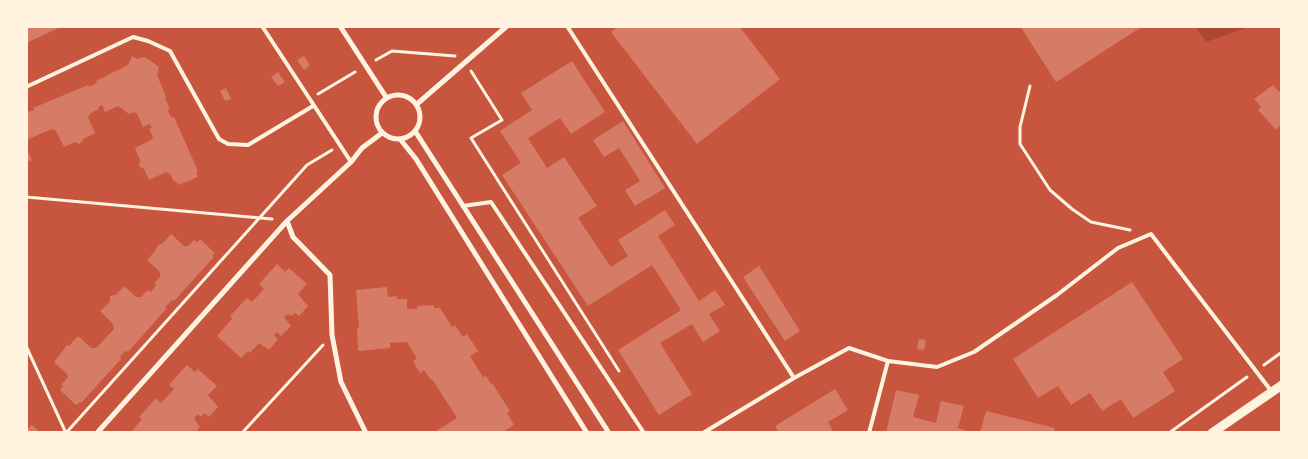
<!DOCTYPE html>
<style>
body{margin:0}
#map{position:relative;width:1308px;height:459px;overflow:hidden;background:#c8553d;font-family:Quicksand,sans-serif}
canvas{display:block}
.frame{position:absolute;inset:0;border:28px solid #fff3e0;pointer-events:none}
</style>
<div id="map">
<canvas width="1308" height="459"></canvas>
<div class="frame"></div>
</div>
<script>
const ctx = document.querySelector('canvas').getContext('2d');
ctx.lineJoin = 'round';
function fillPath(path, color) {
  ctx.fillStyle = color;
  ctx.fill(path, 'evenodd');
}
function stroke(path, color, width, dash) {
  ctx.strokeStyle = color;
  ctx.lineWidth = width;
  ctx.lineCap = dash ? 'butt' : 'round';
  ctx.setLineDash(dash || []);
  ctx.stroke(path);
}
fillPath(new Path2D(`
 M1195,26H1252L1206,42Z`), '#ae4732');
fillPath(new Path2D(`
 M26,26H63L26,43Z
 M618,26H739L780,79L697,144L611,32Z
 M1020,26H1143L1056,82Z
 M132,56L138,59L143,57L148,59L159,67L157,75L166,97L165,98L170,109L167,110L172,118L174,117L198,171L196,172L198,177L178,185L176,181L174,182L170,174L166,172L149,180L144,169L139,166L140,160L135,148L151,140L153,137L149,129L152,128L150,124L143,127L137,114L134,112L129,114L118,106L105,112L102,105L98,107L99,109L91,113L88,117L95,133L83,139V141L79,144L75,142L64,147L56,131L52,129L26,140V113L34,110L33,108L88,85L89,87L97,83L96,81L128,65Z
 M304,56L310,65L304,70L297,60Z
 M572,61L605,112L571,134L560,118L528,138L547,168L564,157L597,206L578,218L611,267L628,256L618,240L665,210L675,225L658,236L699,301L715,290L725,305L709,314L720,331L703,342L692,324L660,343L692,394L659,415L618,350L681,310L652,265L588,306L502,175L521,163L500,131L532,110L521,93Z
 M278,72L285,82L278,86L271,77Z
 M1273,85L1279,92L1282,89V124L1276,130L1258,110L1261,107L1254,99Z
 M226,88L231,99L225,101L220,91Z
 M623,121L665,188L635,206L625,190L640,181L619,148L604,157L593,140Z
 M26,148L32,160L26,162Z
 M171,234L184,246H188L194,240L197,242L200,239L215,253L212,256L214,257L174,301L172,300L165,307L167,308L128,352L125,351L120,357L121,359L81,403L80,402L76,405L60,390L63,386L61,385L68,377L67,374L54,362L67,345L69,346L78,336L91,348H96L100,344L114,329L113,324L100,311L110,302V296L116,295L124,286L136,297H141L148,290L151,292L156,285L154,283L160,277V272L147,260L155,251L159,244H162Z
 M277,264L285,272L289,268L307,284L298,294L308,306L299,316L295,313L291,316L288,314L284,317L291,326L281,336L277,332L274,335L278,339L269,350L259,343L250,353L248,351L241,358L217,336L232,319L230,316L247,298L252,302L264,289L259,284Z
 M759,266L800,331L785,341L743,277Z
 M1132,282L1183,359L1163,372L1175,391L1133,418L1121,399L1102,411L1090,393L1071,405L1058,386L1038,398L1013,359Z
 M387,287L388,297L397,296V299H407V309H417V306L434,305V308H440L452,327L455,325L463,337L467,334L478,351L470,356L483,377L486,376L491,384L492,383L510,411L507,413L514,425L501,433H433L457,418L432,379L431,380L424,370L420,373L413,361L417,359L407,342L390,343V348L358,351L357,328H359L356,290Z
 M919,339L926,340L924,350L917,349Z
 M187,365L195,372L198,369L217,386L208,395L218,407L209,417L204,413L201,417L198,414L194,418L200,427L195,433H130L142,419L139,417L156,398L161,403L174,389L169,385Z
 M835,389L848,410L828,422L834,433H779L775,426Z
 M896,390L919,395L913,417L936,423L941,401L964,406L958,428L973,433H886Z
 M986,411L1055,428L1053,433H980Z
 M32,425L41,433H26V430Z`), '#d67c66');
stroke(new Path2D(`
 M376,60L392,51L455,56
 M471,71L502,120L471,138L619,371
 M1030,86L1020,127V144L1050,190L1072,209L1091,222L1130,230
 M318,94L355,72
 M26,197L272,219
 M26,346L66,433L307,165L332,150
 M1264,365L1282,352
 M242,433L323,345
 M1169,433L1247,377`), '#fff3e0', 3);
stroke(new Path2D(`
 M262,26L351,162
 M567,26L794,378
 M26,87L133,37L148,41L170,51L219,139L228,144L248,145L313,106
 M463,206L491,202L644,433
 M703,433L794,378L849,348L888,361L937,367L974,352L1057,295L1118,248L1151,234L1272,392
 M869,433L888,361`), '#fff3e0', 4);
stroke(new Path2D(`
 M340,26L386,97
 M376 117a22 22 0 1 1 44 0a22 22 0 1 1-44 0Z
 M417,104L507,26
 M415,131L609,433
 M400,139L416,159L587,433
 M287,221L293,237L330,275L332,335L341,382L366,433
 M97,433L287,221L351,162L362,148L382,133`), '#fff3e0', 5);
stroke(new Path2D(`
 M1212,433L1282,385`), '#fff3e0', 9);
</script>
